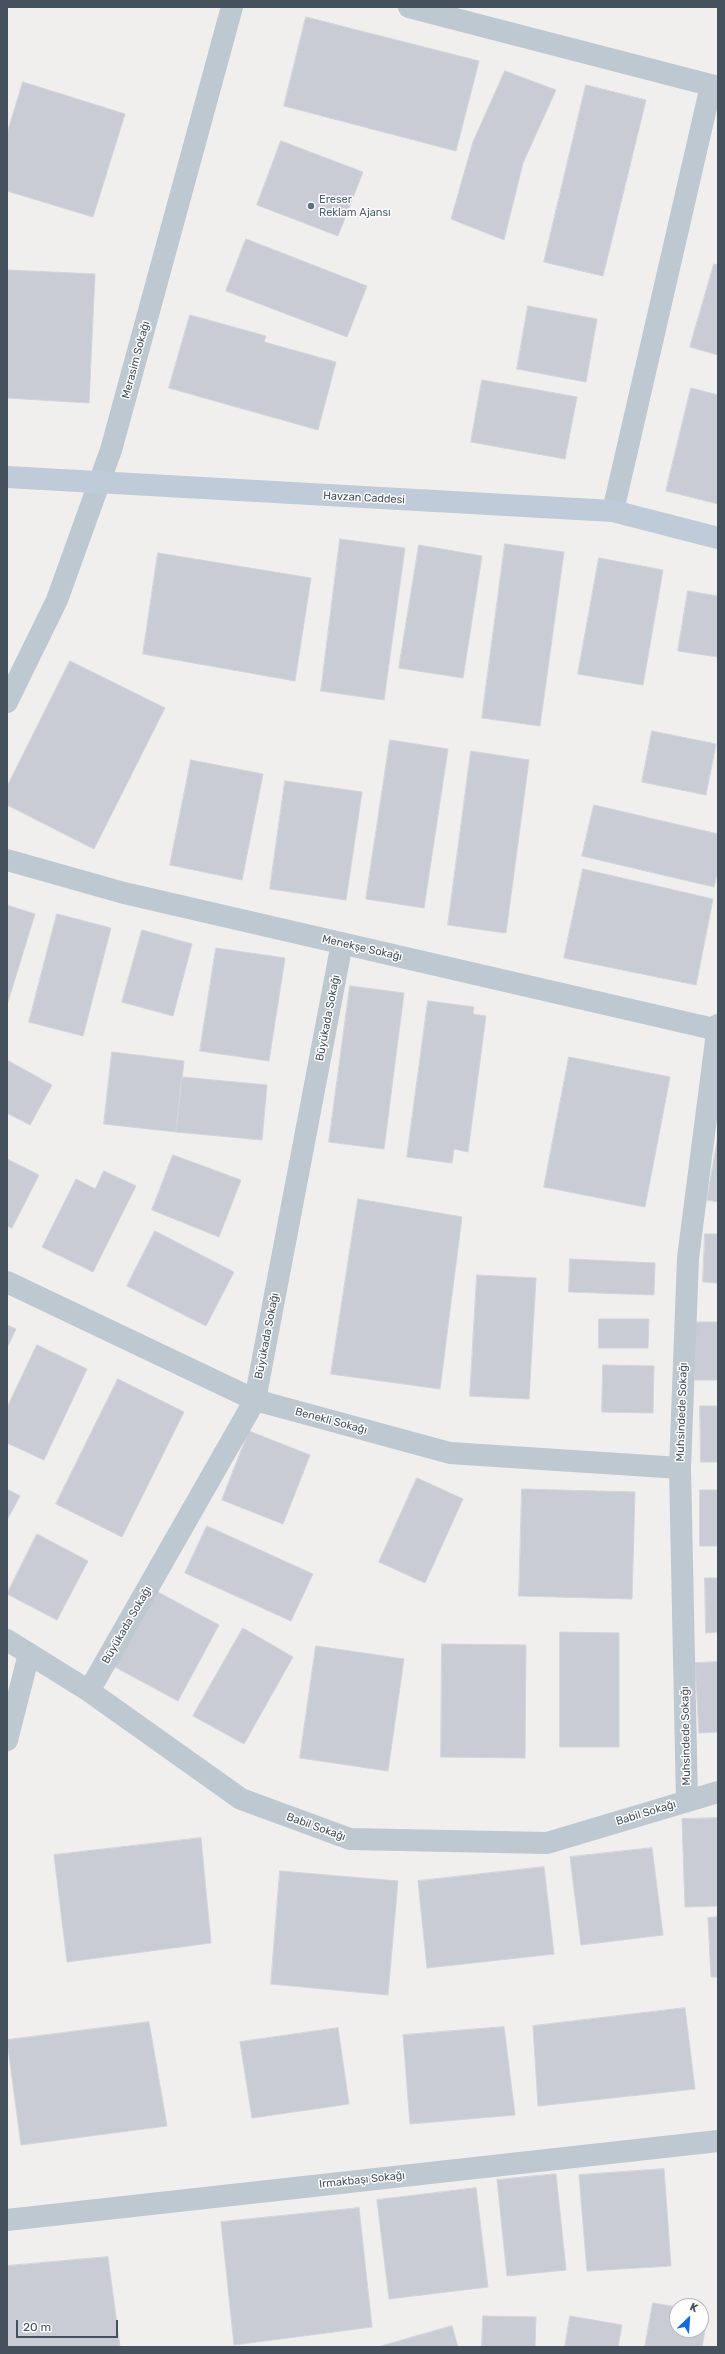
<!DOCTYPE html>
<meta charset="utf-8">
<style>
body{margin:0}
#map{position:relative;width:725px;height:2354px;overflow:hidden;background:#f1eeee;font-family:Rubik,sans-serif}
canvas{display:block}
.frame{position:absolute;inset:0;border:8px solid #45515c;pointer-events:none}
.north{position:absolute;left:669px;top:2298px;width:40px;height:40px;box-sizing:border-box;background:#fff;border:1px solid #b5b9be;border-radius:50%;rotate:25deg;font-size:11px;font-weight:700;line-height:16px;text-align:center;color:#45515c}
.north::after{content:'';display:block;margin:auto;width:14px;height:18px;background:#126ae6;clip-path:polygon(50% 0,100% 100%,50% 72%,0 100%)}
.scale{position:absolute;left:16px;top:2320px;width:102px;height:18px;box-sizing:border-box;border:2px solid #45515c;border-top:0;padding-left:5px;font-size:12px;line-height:14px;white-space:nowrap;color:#45515c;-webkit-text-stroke:3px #fff;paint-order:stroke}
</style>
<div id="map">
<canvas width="725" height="2354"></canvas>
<div class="frame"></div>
<div class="north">K</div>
<div class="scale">20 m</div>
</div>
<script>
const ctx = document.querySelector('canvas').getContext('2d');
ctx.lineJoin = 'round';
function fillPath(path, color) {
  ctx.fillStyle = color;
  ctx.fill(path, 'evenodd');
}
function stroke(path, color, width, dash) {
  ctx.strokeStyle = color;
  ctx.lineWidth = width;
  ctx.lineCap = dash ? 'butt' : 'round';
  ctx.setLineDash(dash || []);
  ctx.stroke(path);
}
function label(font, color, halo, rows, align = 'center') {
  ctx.font = font + ' Rubik,sans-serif';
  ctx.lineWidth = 3;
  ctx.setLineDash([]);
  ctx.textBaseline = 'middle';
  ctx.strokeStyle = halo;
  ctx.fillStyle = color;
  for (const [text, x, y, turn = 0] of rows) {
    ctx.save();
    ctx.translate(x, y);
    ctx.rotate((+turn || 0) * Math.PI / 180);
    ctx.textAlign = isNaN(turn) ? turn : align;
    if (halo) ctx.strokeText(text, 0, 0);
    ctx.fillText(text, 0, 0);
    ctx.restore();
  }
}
const building = new Path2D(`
 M306,17L479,61L456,151L284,106Z
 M505,71L556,90L523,163L504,240L451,219L473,142Z
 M23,82L125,114L93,217L7,191V134Z
 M586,85L646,100L603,276L544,262Z
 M281,141L363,172L338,236L257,205Z
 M246,239L367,286L347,337L226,291Z
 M714,264L718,265V355L690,347Z
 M7,270L95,274L89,403L7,398Z
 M528,306L597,319L586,382L517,369Z
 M190,315L266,336L264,342L336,362L318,430L169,388Z
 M482,380L577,397L565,459L471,442Z
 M691,388L718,395V504L666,491Z
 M340,539L405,548L384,700L321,691Z
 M505,544L564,552L540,726L482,718Z
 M419,545L482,556L463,678L399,668Z
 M158,553L311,578L295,681L143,654Z
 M599,558L663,570L643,685L578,674Z
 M688,591L718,596V657L678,651Z
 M70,661L165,708L94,849L7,805V787Z
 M652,731L716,744L706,795L642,782Z
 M390,740L448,749L424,908L366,899Z
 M471,751L529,760L506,933L448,925Z
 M191,760L263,774L242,880L170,865Z
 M285,781L362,792L346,900L270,889Z
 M594,805L718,834V869L714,887L582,856Z
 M583,869L713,899L696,985L564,958Z
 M7,905L35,914L7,1005Z
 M57,914L111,928L83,1036L29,1022Z
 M142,930L192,944L173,1016L122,1002Z
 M216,948L285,958L269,1061L200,1051Z
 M350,986L404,993L384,1149L329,1142Z
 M428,1001L474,1007L473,1014L486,1016L468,1152L454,1149L452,1163L407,1157Z
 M112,1052L184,1061L176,1132L104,1124Z
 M569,1057L670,1077L645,1207L544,1187Z
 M7,1060L52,1085L30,1125L7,1113Z
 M182,1077L267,1085L262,1140L176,1132Z
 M718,1136V1202L707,1200Z
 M173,1155L241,1180L219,1237L152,1210Z
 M7,1159L39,1175L12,1228L7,1226Z
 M104,1171L136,1186L93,1272L42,1247L76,1179L95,1189Z
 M358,1199L462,1217L440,1389L331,1374Z
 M155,1231L234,1272L206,1326L127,1286Z
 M705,1234H718V1283L703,1282Z
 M570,1259L655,1263L654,1295L569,1292Z
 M477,1275L536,1278L529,1399L470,1396Z
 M599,1319H649L648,1348H599Z
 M695,1322H718V1380H695Z
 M7,1325L16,1329L7,1348Z
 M37,1345L87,1369L44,1460L7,1443V1408Z
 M603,1365L654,1366L653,1413L602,1412Z
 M118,1379L184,1412L122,1537L56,1504Z
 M700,1406H718V1462H701Z
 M249,1431L310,1455L283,1524L222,1500Z
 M417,1478L463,1499L425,1583L379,1562Z
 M7,1489L20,1496L7,1520Z
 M522,1489L635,1492L632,1599L519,1596Z
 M700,1490H718V1546H700Z
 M207,1526L313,1574L291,1621L185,1573Z
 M37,1534L88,1561L57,1620L7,1594Z
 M705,1578H718V1632L706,1633Z
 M156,1591L219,1625L178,1701L115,1667Z
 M243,1628L293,1657L244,1744L193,1716Z
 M560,1632L619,1633V1747H560Z
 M442,1644L526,1645L525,1758L441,1757Z
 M316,1646L404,1659L388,1771L300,1758Z
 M718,1662V1732L699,1733L695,1663Z
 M718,1818V1906L685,1907L682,1819Z
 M201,1838L211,1943L67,1962L54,1855Z
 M652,1848L663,1935L581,1945L570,1857Z
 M544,1867L554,1954L427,1968L418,1881Z
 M280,1871L398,1881L388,1995L271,1984Z
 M718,1917V1977H711L708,1918Z
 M685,2008L695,2089L538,2106L533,2026Z
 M149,2022L167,2126L21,2145L7,2040Z
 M504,2027L515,2115L410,2124L403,2035Z
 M338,2028L349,2104L252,2118L240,2042Z
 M664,2169L671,2266L587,2271L579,2175Z
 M556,2174L566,2270L507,2276L497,2180Z
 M476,2188L488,2287L389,2299L377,2200Z
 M359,2208L372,2327L234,2345L221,2222Z
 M108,2257L120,2347H7V2266Z
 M653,2303L677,2307V2330H701V2312L708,2313L702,2347H645Z
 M483,2316L536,2317L535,2347H482Z
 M570,2316L622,2325L618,2347H565Z
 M452,2326L458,2347H378Z`);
fillPath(building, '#c9ccd4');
stroke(building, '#d1d4da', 1);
stroke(new Path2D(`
 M409,7L718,87
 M613,511L711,86
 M7,702L57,600L111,450L232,7
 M7,860L124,893L718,1030
 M7,1282L255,1400L450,1453L680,1468
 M7,1640L89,1691L241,1799L350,1839L547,1843L718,1792
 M89,1691L255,1400L342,943
 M7,1740L29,1654
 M687,1801L680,1468L688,1258L718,1025
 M7,2220L718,2141`), '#bdc8d1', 22);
stroke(new Path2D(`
 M7,477L613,511L718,538`), '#bfcbd8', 22);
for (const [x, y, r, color] of [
 [311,206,4,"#5c6f8a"]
]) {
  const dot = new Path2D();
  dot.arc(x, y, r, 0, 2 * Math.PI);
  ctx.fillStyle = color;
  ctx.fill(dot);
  stroke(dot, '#fff', 1.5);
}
label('11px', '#4e5e75', '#fff', [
 ["Ereser",319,200],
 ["Reklam Ajansı",319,213]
], 'left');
label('11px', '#45515c', '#fff', [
 ["Merasim Sokağı",136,360,-75],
 ["Havzan Caddesi",364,498,3],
 ["Menekşe Sokağı",362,948,13],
 ["Büyükada Sokağı",328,1018,-79],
 ["Büyükada Sokağı",267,1336,-79],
 ["Muhsindede Sokağı",682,1412,-88],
 ["Benekli Sokağı",331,1421,15],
 ["Büyükada Sokağı",127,1625,-60],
 ["Muhsindede Sokağı",686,1736,-91],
 ["Babil Sokağı",646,1813,-17],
 ["Babil Sokağı",316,1827,20],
 ["Irmakbaşı Sokağı",362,2180,-6]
]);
</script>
